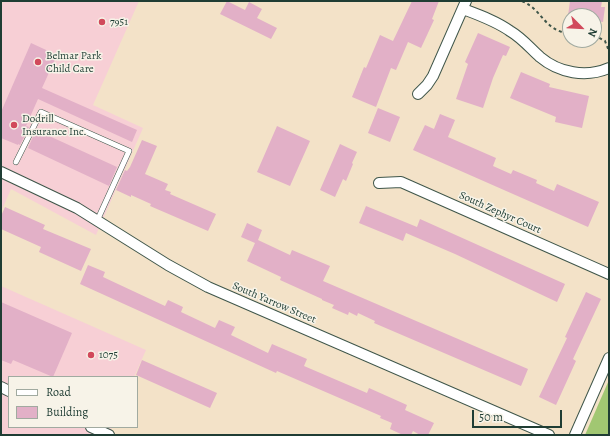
<!DOCTYPE html>
<style>
body{margin:0}
#map{position:relative;width:610px;height:436px;overflow:hidden;background:#f3e2c8;font-family:Alegreya,serif}
canvas{display:block}
.frame{position:absolute;inset:0;border:2px solid #1f3d34;pointer-events:none}
.legend{position:absolute;left:8px;top:376px;width:130px;height:52px;box-sizing:border-box;background:#f7f3e8;border:1px solid #a1aaa0;margin:0;padding:5px 7px;list-style:none;font-size:12px;color:#1f3d34}
.legend li{display:flex;align-items:center;gap:8px;height:20px}
.legend b{width:20px;border:1px solid #a1aaa0}
.north{position:absolute;left:562px;top:8px;width:40px;height:40px;box-sizing:border-box;background:#f7f3e8;border:1px solid #a1aaa0;border-radius:50%;rotate:114deg;font-size:11px;font-weight:700;line-height:16px;text-align:center;color:#1f3d34}
.north::after{content:'';display:block;margin:auto;width:14px;height:18px;background:#d1495b;clip-path:polygon(50% 0,100% 100%,50% 72%,0 100%)}
.scale{position:absolute;left:472px;top:410px;width:90px;height:18px;box-sizing:border-box;border:2px solid #1f3d34;border-top:0;padding-left:5px;font-size:12px;line-height:14px;white-space:nowrap;color:#1f3d34;-webkit-text-stroke:3px #f7f3e8;paint-order:stroke}
</style>
<div id="map">
<canvas width="610" height="436"></canvas>
<div class="frame"></div>
<ul class="legend">
<li><b style="height:5px;background:#fff"></b>Road</li>
<li><b style="height:11px;background:#e2b0c7"></b>Building</li>
</ul>
<div class="north">N</div>
<div class="scale">50 m</div>
</div>
<script>
const ctx = document.querySelector('canvas').getContext('2d');
ctx.lineJoin = 'round';
function fillPath(path, color) {
  ctx.fillStyle = color;
  ctx.fill(path, 'evenodd');
}
function stroke(path, color, width, dash) {
  ctx.strokeStyle = color;
  ctx.lineWidth = width;
  ctx.lineCap = dash ? 'butt' : 'round';
  ctx.setLineDash(dash || []);
  ctx.stroke(path);
}
function label(font, color, halo, rows, align = 'center') {
  ctx.font = font + ' Alegreya,serif';
  ctx.lineWidth = 3;
  ctx.setLineDash([]);
  ctx.textBaseline = 'middle';
  ctx.strokeStyle = halo;
  ctx.fillStyle = color;
  for (const [text, x, y, turn = 0] of rows) {
    ctx.save();
    ctx.translate(x, y);
    ctx.rotate((+turn || 0) * Math.PI / 180);
    ctx.textAlign = isNaN(turn) ? turn : align;
    if (halo) ctx.strokeText(text, 0, 0);
    ctx.fillText(text, 0, 0);
    ctx.restore();
  }
}
fillPath(new Path2D(`
 M3,1H139L93,105L143,128L96,235L11,189L1,212V11Z
 M1,286L146,350L134,377H9V427H112L108,435H1Z`), '#f7cfd5');
fillPath(new Path2D(`
 M609,380V435H585Z`), '#a1c772');
fillPath(new Path2D(`
 M227,1L245,10L249,2L262,9L257,18L277,28L271,39L220,14Z
 M412,1H439L432,19L434,20L421,48L408,42L396,70L391,68L376,107L352,97L364,67L366,68L380,35L393,41Z
 M570,1H602L601,7H605L603,22L594,21V16H568Z
 M478,33L510,47L506,56L503,55L493,78L483,108L456,99L468,64L465,62Z
 M31,43L57,55L42,88L137,130L132,142L38,99L26,126L29,127L20,145L18,144V145L1,138V112Z
 M521,72L550,84L549,87L589,96L582,128L555,122L556,117L510,98Z
 M378,108L400,117L390,142L368,133Z
 M440,114L455,120L448,137L496,158L493,166L511,174L513,170L537,180L536,183L554,191L557,184L599,202L588,227L413,150L425,125L434,129Z
 M277,126L310,141L290,186L257,172Z
 M36,130L117,167L109,186L28,148Z
 M142,140L157,146L145,174L168,184L165,190L171,192L170,194L216,214L208,231L150,206L151,204L131,195V197L116,190L125,170L127,171L130,167Z
 M340,144L357,152L352,163L353,164L346,181L343,179L335,197L320,190Z
 M366,206L417,227L420,219L565,284L557,302L455,254L406,233L403,241L359,223Z
 M5,207L45,225L43,229L91,249L81,271L39,252L41,247L1,229V216Z
 M247,223L262,230L258,240L290,255L292,250L330,266L323,281L528,369L521,386L374,323L375,321L358,313L357,316L349,312L348,315L332,308L334,305L322,300V299L280,280L281,277L247,261L255,243L241,237Z
 M88,265L105,272L103,277L165,306L168,300L183,307L181,312L215,328L219,320L235,327L231,335L268,353L272,344L307,359L304,366L367,393L369,388L407,405L405,410L434,423L428,435H420L413,431L411,435H403L390,429L392,423L380,418L381,416L277,371L276,373L80,284Z
 M586,292L601,299L573,359L576,361L556,405L539,397L567,338L565,337Z
 M1,302L72,333L53,377L13,360L11,364L1,360Z
 M142,360L217,393L210,408L136,375Z`), '#e2b0c7');
const lane = new Path2D(`
 M16,162L41,112L129,151L97,221`);
const street = new Path2D(`
 M463,9C479,15 496,21 510,31C522,38 530,48 540,57C559,73 586,78 609,68
 M418,94L427,85L433,76L466,1
 M1,172L77,208L168,265L208,287L549,435
 M379,183L401,182L609,274
 M1,387L9,391
 M91,427L109,435
 M575,435L609,358`);
stroke(lane, '#3f564a', 6);
stroke(street, '#3f564a', 12);
stroke(new Path2D(`
 M522,1C543,10 543,30 570,34
 M594,35L605,41L609,51`), '#3f564a', 2, [3, 3]);
stroke(lane, '#fff', 5);
stroke(street, '#fff', 10);
for (const [x, y, r, color] of [
 [102,22,4,"#d1495b"],
 [38,62,4,"#d1495b"],
 [14,125,4,"#d1495b"],
 [91,355,4,"#d1495b"]
]) {
  const dot = new Path2D();
  dot.arc(x, y, r, 0, 2 * Math.PI);
  ctx.fillStyle = color;
  ctx.fill(dot);
  stroke(dot, '#f7f3e8', 1.5);
}
label('11px', '#1f3d34', '#f7f3e8', [
 ["7951",110,22],
 ["Belmar Park",46,56],
 ["Child Care",46,69],
 ["Dodrill",22,119],
 ["Insurance Inc.",22,132],
 ["1075",99,355]
], 'left');
label('11px', '#1f3d34', '#f7f3e8', [
 ["South Zephyr Court",500,213,24],
 ["South Yarrow Street",274,303,23]
]);
</script>
